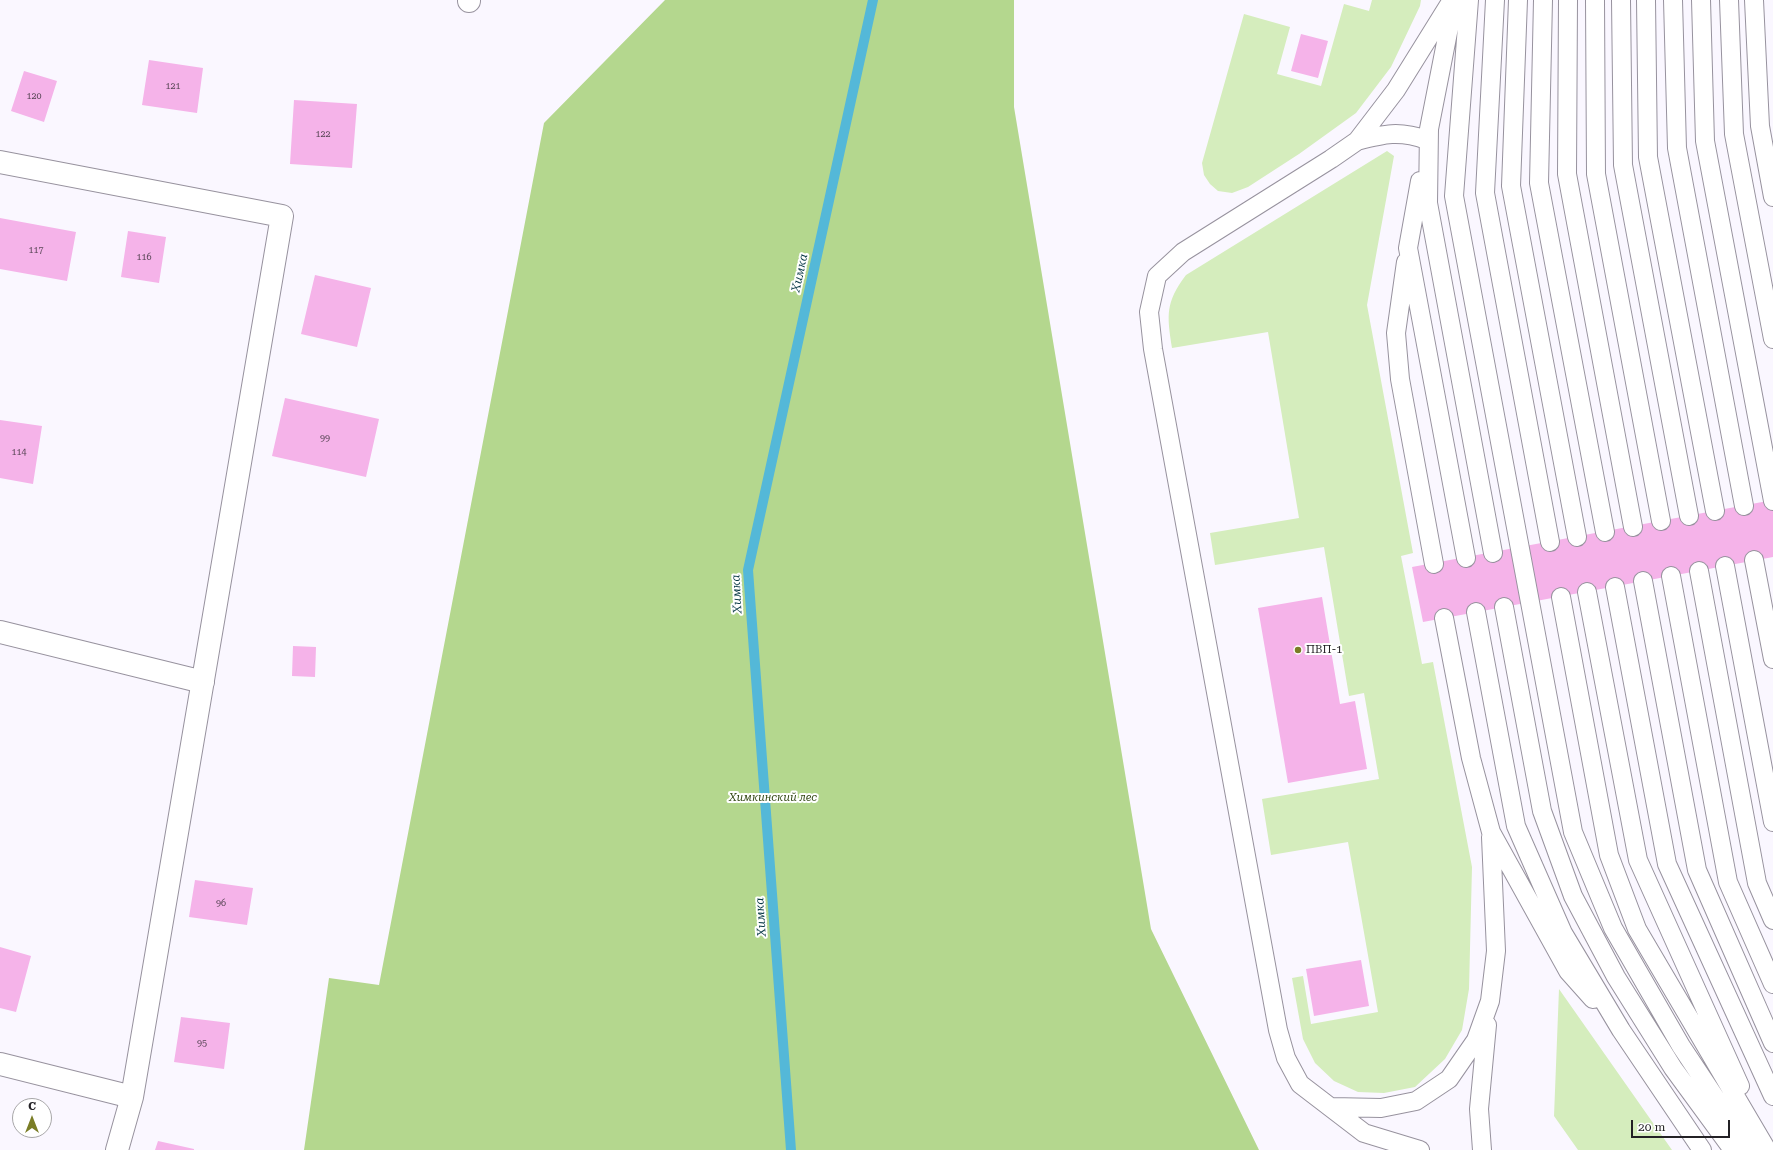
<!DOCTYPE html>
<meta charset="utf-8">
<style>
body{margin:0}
#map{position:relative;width:1773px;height:1150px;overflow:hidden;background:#faf7ff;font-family:"Roboto Serif",serif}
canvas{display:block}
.north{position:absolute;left:12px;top:1098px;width:40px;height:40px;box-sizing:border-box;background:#fff;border:1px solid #a7a6a8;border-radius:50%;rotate:0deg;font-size:11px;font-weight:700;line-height:16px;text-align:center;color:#232125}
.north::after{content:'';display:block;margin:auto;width:14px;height:18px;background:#7a7d26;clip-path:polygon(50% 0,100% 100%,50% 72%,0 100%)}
.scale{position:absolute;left:1631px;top:1120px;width:99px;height:18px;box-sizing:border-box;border:2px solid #232125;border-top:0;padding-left:5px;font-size:12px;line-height:14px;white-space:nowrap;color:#232125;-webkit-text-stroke:3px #fff;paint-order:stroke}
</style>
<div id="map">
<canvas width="1773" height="1150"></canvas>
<div class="north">С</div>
<div class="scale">20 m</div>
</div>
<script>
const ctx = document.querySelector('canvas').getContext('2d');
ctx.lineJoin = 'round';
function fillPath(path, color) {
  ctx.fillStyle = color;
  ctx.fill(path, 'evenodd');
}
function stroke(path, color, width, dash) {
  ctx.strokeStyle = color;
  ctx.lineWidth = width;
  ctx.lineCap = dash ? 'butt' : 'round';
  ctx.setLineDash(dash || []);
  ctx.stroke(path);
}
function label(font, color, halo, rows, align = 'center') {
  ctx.font = font + ' "Roboto Serif",serif';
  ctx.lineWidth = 4;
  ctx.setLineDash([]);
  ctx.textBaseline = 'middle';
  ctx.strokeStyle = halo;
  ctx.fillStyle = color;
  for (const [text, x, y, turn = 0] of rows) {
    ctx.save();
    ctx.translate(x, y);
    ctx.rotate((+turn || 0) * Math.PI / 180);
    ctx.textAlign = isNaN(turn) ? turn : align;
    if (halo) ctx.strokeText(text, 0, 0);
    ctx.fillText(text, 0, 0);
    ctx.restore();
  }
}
fillPath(new Path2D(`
 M1372,0H1421L1420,6L1391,67L1356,113L1299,154L1248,187L1232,193L1218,191L1210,184L1204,175L1202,163L1244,14L1290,27L1277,74L1321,86L1344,4L1369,11Z
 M1387,151L1394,156L1367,305L1413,553L1401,556L1422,664L1433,662L1472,867L1469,989L1462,1030L1445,1059L1415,1087L1384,1093L1358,1092L1334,1081L1315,1063L1303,1039L1292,978L1303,976L1311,1024L1378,1012L1348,842L1271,855L1262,799L1379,779L1364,693L1349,696L1324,547L1215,565L1210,533L1299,518L1268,332L1172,348C1167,315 1165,303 1186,275Z
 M1559,989L1672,1150H1578L1554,1116Z`), '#d5edbd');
fillPath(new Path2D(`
 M665,0H1014V107L1151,929L1259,1150H304L329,978L379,985L544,123Z`), '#b4d78e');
stroke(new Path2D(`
 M791,1150L748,570L873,0`), '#54b8d8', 10);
fillPath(new Path2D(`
 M1301,34L1328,41L1318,78L1291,71Z
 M149,60L203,68L197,113L142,105Z
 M24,71L57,81L44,122L11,111Z
 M294,100L357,104L352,168L290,164Z
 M0,218L76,232L67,281L0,269Z
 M128,231L166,237L159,283L121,277Z
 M315,275L371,288L357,347L301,334Z
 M285,398L379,419L366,477L272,456Z
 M0,420L42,426L33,484L0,478Z
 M1773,500V557L1423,622L1412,567Z
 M1322,597L1340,704L1355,701L1367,769L1288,783L1258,608Z
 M293,646L316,647L315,677L292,676Z
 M195,880L253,888L247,925L189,917Z
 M0,947L31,956L16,1012L0,1008Z
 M1361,960L1369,1006L1314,1016L1306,969Z
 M181,1017L230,1023L224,1069L174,1062Z
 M158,1141L194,1149V1150H155Z`), '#f5b3e9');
const service = new Path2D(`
 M1469,0L1454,196L1573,832L1613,928L1681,1046L1750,1150
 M1495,0L1485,193L1550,542
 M1518,0L1511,186L1577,537
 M1543,0L1539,183L1605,532
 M1568,0L1567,174L1633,527
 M1595,0L1596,174L1661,521
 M1621,0L1623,165L1689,516
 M1646,0L1648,157L1715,511
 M1673,0L1677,148L1744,506
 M1701,0L1705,141L1773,501
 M1729,0L1734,134L1773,339
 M1754,0L1760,126L1773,197
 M1453,7L1429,129L1428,203L1493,553
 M1357,141C1384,134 1399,130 1427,140
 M1420,181L1408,248L1466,558
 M1406,262L1396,333L1400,379L1434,564
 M1754,560L1773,659
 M1725,566L1773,822
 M1699,571L1757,883L1773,920
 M1671,576L1728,882L1773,984
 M1643,581L1697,870L1773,1043
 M1615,587L1667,864L1773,1096
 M1587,592L1638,860L1740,1086
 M1561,597L1609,855L1637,929L1767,1150
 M1504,607L1542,811L1573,896L1616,977L1673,1068L1733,1150
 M1476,612L1516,826L1563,933L1621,1030L1702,1150
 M1444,618L1471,758L1491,832L1568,971L1593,999
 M1332,1107L1381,1108L1416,1101L1449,1079L1476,1040L1490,1001L1496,951L1491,837
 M1420,1150L1364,1133L1300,1084L1286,1058L1278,1030L1153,349L1149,312L1157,276L1183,252L1331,159L1357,141L1396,90L1452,0
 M1482,1150L1479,1109L1487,1025`);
const minor = new Path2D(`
 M469,1V0
 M0,162L282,216L132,1097L117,1150
 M0,632L203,682
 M0,1064L132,1097`);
stroke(service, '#97929e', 20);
stroke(minor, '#97929e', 24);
stroke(service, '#fff', 18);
stroke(minor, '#fff', 22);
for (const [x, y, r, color] of [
 [1298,650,4,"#7a7d26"]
]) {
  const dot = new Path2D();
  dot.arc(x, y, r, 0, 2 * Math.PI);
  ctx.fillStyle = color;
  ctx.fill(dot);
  stroke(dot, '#fff', 1.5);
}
label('9px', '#584656', null, [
 ["121",173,86],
 ["120",34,96],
 ["122",323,134],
 ["117",36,250],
 ["116",144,257],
 ["99",325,438],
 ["114",19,452],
 ["96",221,903],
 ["95",202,1043]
]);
label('11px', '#232125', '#fff', [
 ["ПВП-1",1306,650]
], 'left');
label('italic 11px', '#324714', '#fff', [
 ["Химкинский лес",773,798]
]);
label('italic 12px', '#093946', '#fff', [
 ["Химка",800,273,-78],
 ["Химка",737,594,-93],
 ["Химка",761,917,-94]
]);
</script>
